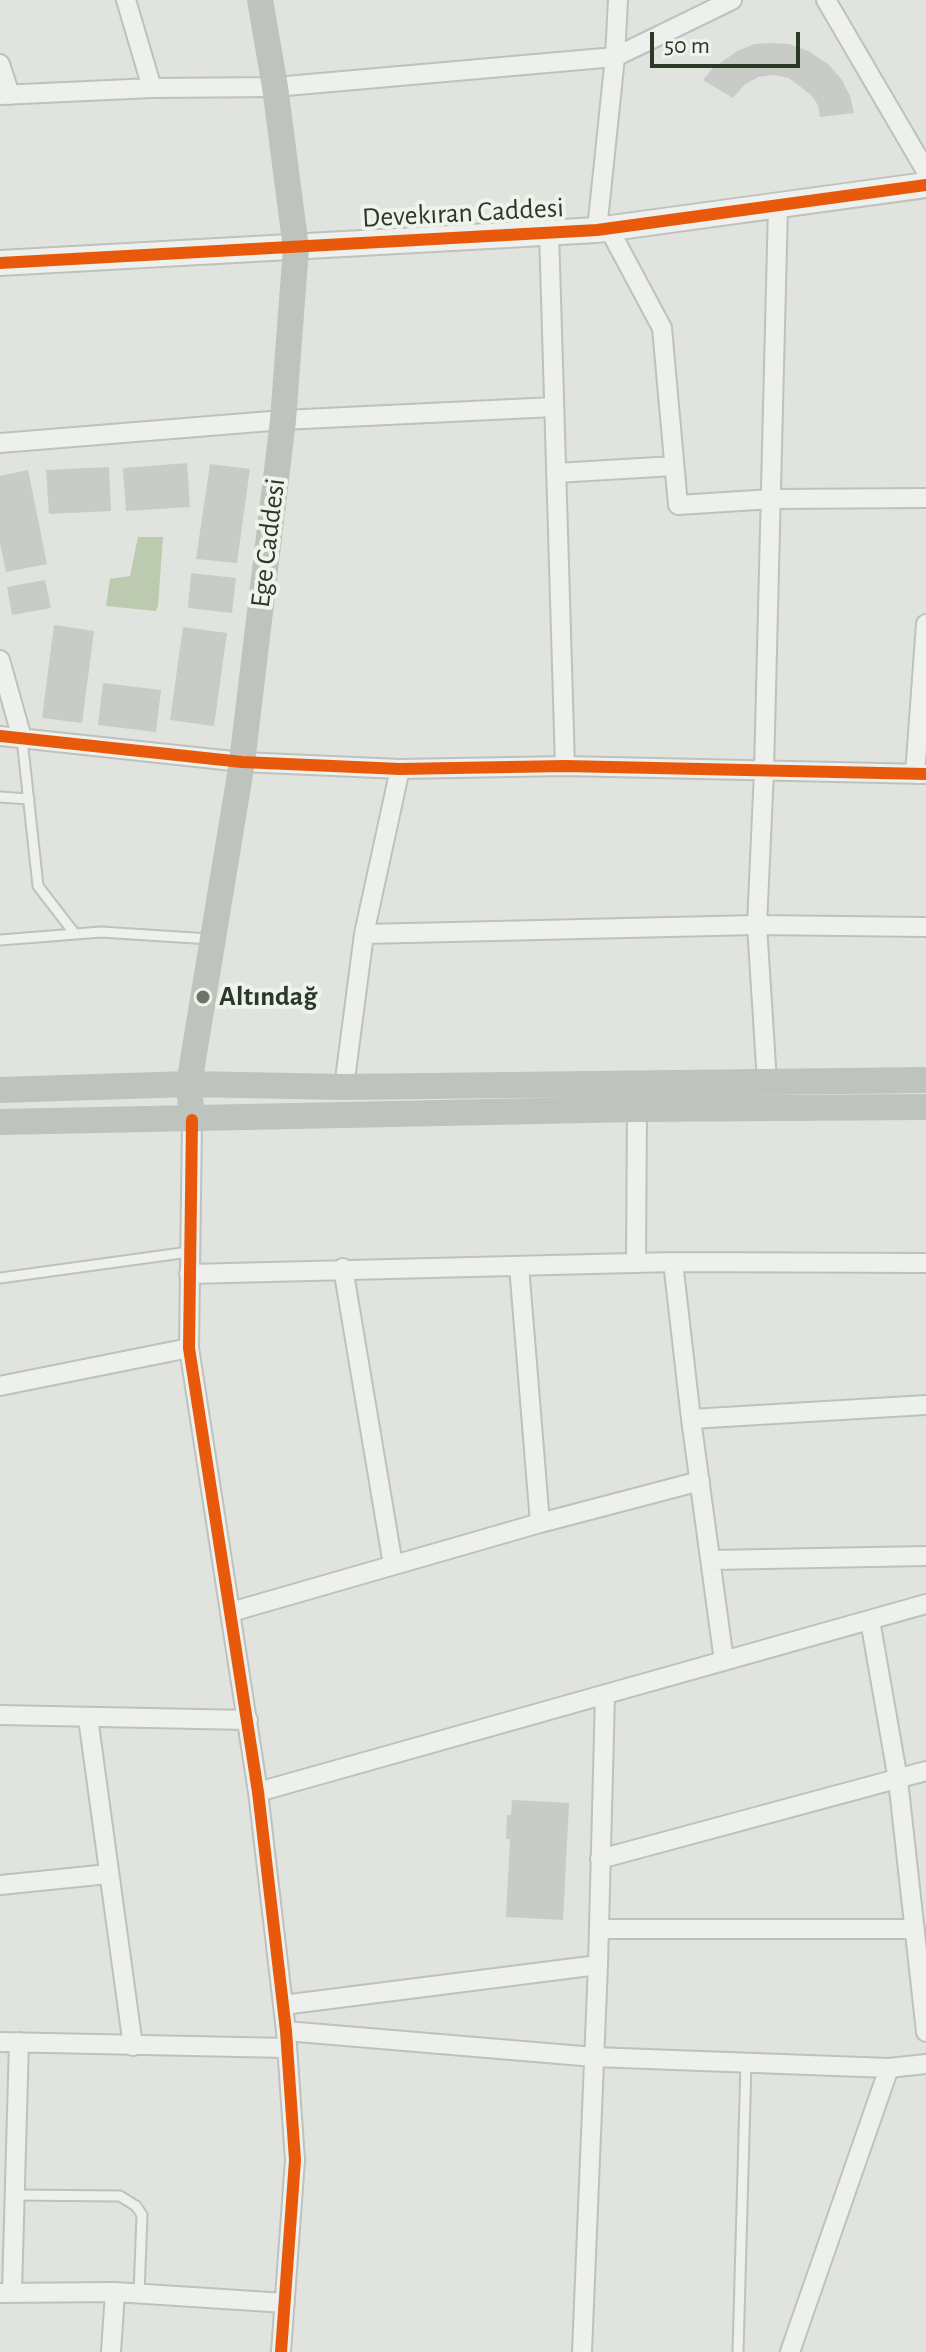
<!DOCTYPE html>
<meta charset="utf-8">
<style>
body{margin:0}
#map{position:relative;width:926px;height:2352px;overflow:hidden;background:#e0e3de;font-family:"Alegreya Sans",sans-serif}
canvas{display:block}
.scale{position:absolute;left:650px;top:32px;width:150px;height:36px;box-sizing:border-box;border:4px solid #2d3928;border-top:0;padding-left:10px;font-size:24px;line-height:28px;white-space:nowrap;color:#2d3928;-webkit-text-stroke:6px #eef3eb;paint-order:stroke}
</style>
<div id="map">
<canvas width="926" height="2352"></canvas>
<div class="scale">50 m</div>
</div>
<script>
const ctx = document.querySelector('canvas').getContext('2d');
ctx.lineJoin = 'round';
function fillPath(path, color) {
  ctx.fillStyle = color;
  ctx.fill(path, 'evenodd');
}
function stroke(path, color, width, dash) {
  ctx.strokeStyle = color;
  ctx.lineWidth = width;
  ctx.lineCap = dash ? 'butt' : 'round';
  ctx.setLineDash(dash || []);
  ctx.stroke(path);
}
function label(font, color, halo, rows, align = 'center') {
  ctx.font = font + ' "Alegreya Sans",sans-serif';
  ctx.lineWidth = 8;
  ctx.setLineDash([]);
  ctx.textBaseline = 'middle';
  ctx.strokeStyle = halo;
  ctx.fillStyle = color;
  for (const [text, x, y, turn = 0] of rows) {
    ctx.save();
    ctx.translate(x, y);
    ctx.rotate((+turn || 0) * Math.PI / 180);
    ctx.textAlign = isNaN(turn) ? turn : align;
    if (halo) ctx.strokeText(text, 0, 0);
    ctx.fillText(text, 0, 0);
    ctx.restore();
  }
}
fillPath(new Path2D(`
 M138,537H163L158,606L156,611L106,606L110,579L130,576Z`), '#bccbaf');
fillPath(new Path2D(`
 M770,43L789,44L808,51L828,64L842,80L850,96L854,113L820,117L818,105L811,95L789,78L774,75L758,77L744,85L733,98L703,80L712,69L737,51L755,44Z
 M187,463L190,507L126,511L123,468Z
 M210,464L250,469L237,563L196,559Z
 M109,467L111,511L49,514L46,470Z
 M28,470L47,564L6,572L0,543V476Z
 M191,573L236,578L232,613L188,608Z
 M45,580L51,608L12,615L7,587Z
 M54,625L94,631L82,723L42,718Z
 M183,627L227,633L214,726L170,720Z
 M103,683L161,690L156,732L98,725Z
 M512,1800L569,1803L563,1920L506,1917L510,1839H506L507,1815H511Z`), '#c8cbc6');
const service = new Path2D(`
 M22,739L38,886L75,934
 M0,797L29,799
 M0,940L101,932L210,939
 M0,1278L189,1252
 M15,2195L120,2196L136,2206L142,2215L139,2294
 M738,2352L746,2063`);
const minor = new Path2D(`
 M126,0L152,88
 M618,0L615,57L732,0
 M826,0L926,171
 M0,64L10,95
 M0,95L152,88L275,87L615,57L597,230
 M608,227L662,328L678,505L772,499L926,498
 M549,231L565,766
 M0,443L283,420L554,407
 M556,473L674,466
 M0,660L22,738
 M0,736L242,762L400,769L565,766L926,774
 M915,774L926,624
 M364,934L757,925L926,927
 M767,1082L757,925L764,771L778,206
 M344,1087L364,934L400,769
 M192,1120L189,1348L258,1792L286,2031L295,2160L281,2352
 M673,1262L691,1419L724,1661
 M636,1263L637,1109
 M519,1266L540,1523
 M343,1268L393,1565
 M189,1274L673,1262L926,1263
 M0,1386L189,1348
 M691,1419L926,1405
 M711,1560L926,1556
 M231,1612L540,1523L700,1481
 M870,1620L898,1780L926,2032
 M0,1715L248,1720
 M88,1718L133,2046
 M258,1792L926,1604
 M600,1859L926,1771
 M0,1885L108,1874
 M599,1929H915
 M283,2005L598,1965
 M286,2031L594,2057L889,2068L926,2064
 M0,2042L287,2048
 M12,2291L19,2042
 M0,2293L115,2292L285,2303
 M111,2352L115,2292
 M582,2352L598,1965L605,1695
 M790,2352L889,2068`);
const tertiary = new Path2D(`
 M0,263L597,230L926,185`);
stroke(service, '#bec1bc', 13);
stroke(minor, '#bec1bc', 22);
stroke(tertiary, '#bec1bc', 28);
stroke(service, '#eef0ed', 9);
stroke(minor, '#eef0ed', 18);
stroke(tertiary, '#eef0ed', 24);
stroke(new Path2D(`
 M0,1090L189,1084L344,1087L926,1080
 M192,1120L189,1084L242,762L283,420L296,248L275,87L260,0
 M0,1122L637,1109L926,1107`), '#bec3bd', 26);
stroke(new Path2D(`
 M0,263L597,230L926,185
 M0,736L242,762L400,769L565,766L926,774
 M192,1120L189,1348L258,1792L286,2031L295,2160L281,2352`), '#e8590c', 12);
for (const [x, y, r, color] of [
 [203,997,8,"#6c7468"]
]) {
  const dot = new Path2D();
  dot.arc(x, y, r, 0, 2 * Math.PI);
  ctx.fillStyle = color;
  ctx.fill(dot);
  stroke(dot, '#eef3eb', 3);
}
label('28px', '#2d3928', '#eef3eb', [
 ["Devekıran Caddesi",463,213,-3],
 ["Ege Caddesi",268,543,-83]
]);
label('bold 28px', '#2d3928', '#eef3eb', [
 ["Altındağ",219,997]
], 'left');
</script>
